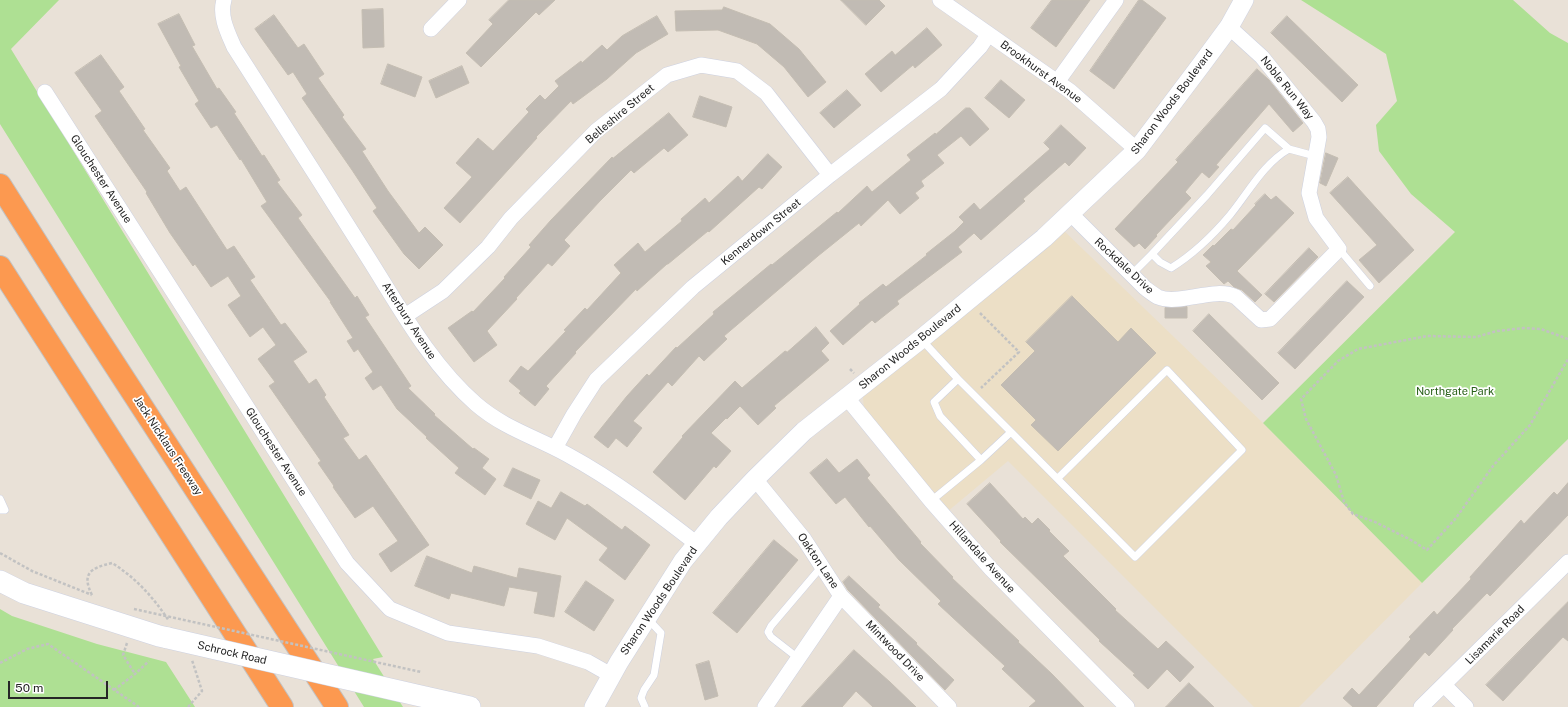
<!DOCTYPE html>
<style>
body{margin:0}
#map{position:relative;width:1568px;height:707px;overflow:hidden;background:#e9e1d7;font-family:"Public Sans",sans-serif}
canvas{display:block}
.scale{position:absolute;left:8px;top:681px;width:100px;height:18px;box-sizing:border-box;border:2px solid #262626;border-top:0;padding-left:5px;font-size:12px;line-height:14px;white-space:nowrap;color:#262626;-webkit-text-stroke:3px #fff;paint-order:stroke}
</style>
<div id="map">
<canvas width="1568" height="707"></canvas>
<div class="scale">50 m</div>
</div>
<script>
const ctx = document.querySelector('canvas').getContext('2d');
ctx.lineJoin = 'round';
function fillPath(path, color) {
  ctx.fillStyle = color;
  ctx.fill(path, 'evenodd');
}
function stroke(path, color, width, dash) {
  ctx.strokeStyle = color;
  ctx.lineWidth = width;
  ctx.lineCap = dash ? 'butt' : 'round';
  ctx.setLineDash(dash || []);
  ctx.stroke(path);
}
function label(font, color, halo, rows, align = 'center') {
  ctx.font = font + ' "Public Sans",sans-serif';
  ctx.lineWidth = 3.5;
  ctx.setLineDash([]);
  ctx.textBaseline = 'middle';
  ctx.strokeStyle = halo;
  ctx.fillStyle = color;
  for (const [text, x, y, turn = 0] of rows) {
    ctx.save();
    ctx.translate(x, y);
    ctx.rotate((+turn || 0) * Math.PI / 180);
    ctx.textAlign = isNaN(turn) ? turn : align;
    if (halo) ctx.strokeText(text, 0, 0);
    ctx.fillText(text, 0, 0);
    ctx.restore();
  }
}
fillPath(new Path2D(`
 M1059,226L1263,423L1422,583L1299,707H1254L1008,461L947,512L864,408L862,388Z`), '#ecdfc6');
fillPath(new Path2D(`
 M0,0H59L11,49L383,657L373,659L403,707H364L0,124Z
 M1301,0H1513L1550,33L1568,43V439L1422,583L1263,423L1455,232L1411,194L1379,151L1376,125L1397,101L1386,54Z
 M0,609L12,616L97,644L166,662L195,707H0Z`), '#aee093');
const building = new Path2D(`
 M509,0H555L539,15L536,12L481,67L466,53L493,24L489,20Z
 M841,0H879L885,6L866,25Z
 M1052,0H1090L1056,47L1031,28Z
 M1139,0H1142L1166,18L1114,89L1090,71Z
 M724,7L770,24L799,49L826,82L808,97L784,67L757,44L718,30L676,31L675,11L722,10Z
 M383,9L384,47L363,48L362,10Z
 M179,14L195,45L192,46L217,89L219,88L236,112L234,113L262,156L264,155L280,180L277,182L302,215L298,218L355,298L357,296L369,315L365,317L411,386L408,388L435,414L434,415L473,449L474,448L489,459L482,468L496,479L485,495L455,473L459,468L426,438L427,437L397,409L381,385L373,390L365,378L373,372L358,349L354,352L347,341L353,338L330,302H331L261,206L267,202L241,159L240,160L217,125L211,128L195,104L199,101L179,67L181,66L158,24Z
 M274,15L298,48L304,44L324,74L318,78L344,115L342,117L366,149L362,151L388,191L419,233L425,227L443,245L419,269L404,254L373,211L377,208L352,170L302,98L307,94L293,72L288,75L255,29Z
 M657,16L668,34L636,53L607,79L573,104L571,101L536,137L537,138L460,223L444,208L472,177L456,163L478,138L493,151L529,112L526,109L540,95L545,100L559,86L555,81L581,61L582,63L602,45L607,50L622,36Z
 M1287,16L1358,85L1342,102L1271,33Z
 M927,28L942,45L915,68L913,65L881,92L865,74L892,51L895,55Z
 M101,55L124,87L119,91L145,129L143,130L170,168L167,171L180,191L186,187L227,250L234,246L255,277L250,280L281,325L285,323L307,352L293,361L309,384L316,379L326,395L324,397L349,435L343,438L359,460L366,455L429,545L391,572L379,554L398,541L373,506L355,518L333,487L334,486L318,463L321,461L269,386L275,382L258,359L276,345L263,327L250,337L228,305L241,296L228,276L211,287L195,264L193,266L170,233L146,193L147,192L95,116L102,111L75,73Z
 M388,64L422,77L415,97L381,84Z
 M462,66L469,83L436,98L429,81Z
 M1257,69L1269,80L1303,123L1293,132L1269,104L1216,165L1219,167L1209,178L1202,172L1185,192L1191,198L1156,235L1157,236L1145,249L1139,243L1134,247L1115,229L1178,162L1176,160Z
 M1001,80L1025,100L1009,118L985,98Z
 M847,90L861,105L834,128L820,113Z
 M700,96L732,107L726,127L693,117Z
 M966,108H970L989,129L970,146L961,136L937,155L944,163L921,181L924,186L915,193L919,198L900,214L888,200L861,226L859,223L818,256L724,336L727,339L704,361L699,356L672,386L668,382L633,421L642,428L627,447L616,438L608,448L594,437L627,396L647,374L649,376L676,347L677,348L714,314L713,312L771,264L772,265L837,212L838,213L867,186L872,192L911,160L907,155L935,133L936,134Z
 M669,113L688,135L668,152L664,148L634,173L631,170L600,201L564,240L570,246L552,266L548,263L516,298L517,299L487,331L497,345L474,362L448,328L472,311L473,312L505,278L504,277L531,247L529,245L551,220L612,157L613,158Z
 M1061,125L1086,148L1069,166L1065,162L1023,199L1025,201L981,240L974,233L958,247L962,252L897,301L899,304L875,323L872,320L843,345L830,331L860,304L859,303L883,284L886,287L927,255L926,254L955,231L964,222L959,217L974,203L980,210L1050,149L1044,143Z
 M1326,153L1338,158L1326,186L1320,183Z
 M768,154L782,167L762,189L759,187L709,232L708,231L668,264H667L637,291L636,289L575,352L576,353L546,386L549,389L535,406L519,393L521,391L509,381L521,366L528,371L566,331L564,330L585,308L587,310L621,273L614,265L638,243L645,252L682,221L681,219L705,198L709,203L738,176L742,181Z
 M1348,177L1414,250L1379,283L1359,260L1377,245L1330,193Z
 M1265,194L1271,200L1276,196L1294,213L1237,271L1262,295L1255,302L1242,290L1234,287L1228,281L1224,284L1206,266L1211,262L1203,255L1213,245L1214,246L1231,229L1233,230L1256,205L1255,204Z
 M1309,248L1318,257L1274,302L1265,294Z
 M1347,281L1364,297L1295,369L1278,353Z
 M1072,296L1118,342L1131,328L1156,353L1058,451L1031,425L1036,420L1001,385L1035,351L1026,342Z
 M1187,307V318H1165V308Z
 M1209,314L1279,383L1262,400L1193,331Z
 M816,327L829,343L821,351L829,360L774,406L776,408L758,425L740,406L727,419L726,418L711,433L731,451L716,468L714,466L685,500L653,472L683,437L682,436L735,381L742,388L785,351L787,352Z
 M827,459L839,473L857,459L870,475L867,478L921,542L920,543L953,577L952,578L1019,641L1018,642L1052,674L1084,707H1029L1036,701L1002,669L1005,666L938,604L941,601L899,560L870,526L869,527L845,497L836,504L810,473Z
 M513,468L540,480L531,499L504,486Z
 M990,483L1023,519L1025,517L1032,524L1038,518L1050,530L1049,531L1069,551L1063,556L1116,609L1115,610L1158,649L1166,641L1194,667L1180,682L1167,669L1148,689L1133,675L1135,674L1099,641L1100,640L1000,542L1001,541L967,504Z
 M1568,483V515L1490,596L1487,593L1452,629L1453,630L1429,656L1425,652L1376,707H1353L1343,698L1352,688L1359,695L1411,639L1409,637L1434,611L1437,615L1471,579L1470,577L1521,520L1524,524L1554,492L1557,495Z
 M561,492L585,506L587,504L622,530L625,526L650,545L625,580L599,560L608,548L567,518L555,540L526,524L538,501L551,508Z
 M774,540L798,560L737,633L713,613Z
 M427,556L472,573L474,566L517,578L519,568L561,576L554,617L534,613L538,592L509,587L504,606L451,593L449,599L415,586Z
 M849,576L880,605L878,607L917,643L916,644L954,680L945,690L848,590L843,582Z
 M586,581L614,600L594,631L565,612Z
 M1568,602V641L1563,637L1503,701L1486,685Z
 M854,650L890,682L916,707H873L856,691L842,707H802Z
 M709,661L718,696L705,700L696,665Z
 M1189,683L1214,707H1166Z`);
fillPath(building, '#c1bbb4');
stroke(building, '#c4bdb2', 1);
const service = new Path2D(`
 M1339,249L1370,286
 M1152,254L1207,195L1265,128L1289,149
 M1131,275L1152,254L1160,262L1171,268C1192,255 1214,234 1230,215C1248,193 1264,163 1289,149L1315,156
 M921,339L958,379L934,402L940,416L981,460
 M958,379L1011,432
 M0,499L5,510H0
 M931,501L981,460L1011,432L1135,557L1242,450L1167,370L1058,478
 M798,658L771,637L768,632L771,626L822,566
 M645,707L641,698L644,690L654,675L661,633L648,619`);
const minor = new Path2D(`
 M224,0C219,16 228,33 234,47C279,117 323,186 367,256C400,308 430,364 476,404C505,429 536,437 568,455C614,480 656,512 697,544
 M940,0L1070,91L1137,150
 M431,29L459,0
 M1057,82L1116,0
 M45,92L347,563L390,609L448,633L538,646L588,662L611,675
 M1070,213L1145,288C1149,291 1154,295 1158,297C1178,306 1215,286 1236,297L1261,320L1270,319L1339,249L1316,218L1309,193L1319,137L1318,129L1314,122L1262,57L1229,27
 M405,316L443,291L488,247L511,218L596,131L667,75L701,65L737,71L766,93L830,175
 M847,398L931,501L991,569L1127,707
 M555,448L574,414L596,380L693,287L830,175L941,89L980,47L988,35
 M755,479L804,539L841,596L949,707
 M1444,685L1466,707
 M765,707L841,596
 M1421,707L1568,562`);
const tertiary = new Path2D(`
 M594,707L619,662L683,561L719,517L755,479L804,431L921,339L1044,238L1137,150L1201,65L1229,27L1244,0`);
const secondary = new Path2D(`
 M0,581L24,593L159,636L168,638
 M425,697L470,707`);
const motorway = new Path2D(`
 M0,185L74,302L337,707
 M0,267L282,707`);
stroke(service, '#cdd1e0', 8);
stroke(minor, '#cdd1e0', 16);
stroke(tertiary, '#cdd1e0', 20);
stroke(secondary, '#cdd1e0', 22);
stroke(motorway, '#c2c2c2', 24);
stroke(new Path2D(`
 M980,313L1019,352L981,388
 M1568,339L1541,329L1524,328L1497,331L1476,337L1427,336L1358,349L1338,361L1301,399L1306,419L1336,475L1344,502L1353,514L1375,522L1411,540L1427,550L1456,518L1493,466L1530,425L1568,359
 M850,369L854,373
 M0,553L32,571L92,595
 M92,595C81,573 91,568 112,563C135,577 154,598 169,621
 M127,643L123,655L135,674
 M0,663L27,649L48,644L139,707
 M114,690L135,674L149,661
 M188,707L202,691L192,660`), '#c2c2c2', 2.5, [3, 2]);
stroke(service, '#fff', 7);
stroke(minor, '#fff', 15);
stroke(tertiary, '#fff', 19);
stroke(secondary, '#fff', 21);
stroke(motorway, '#fc9950', 22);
const secondaryBridge = new Path2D(`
 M168,638L425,697`);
stroke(secondaryBridge, '#cdd1e0', 22, []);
stroke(new Path2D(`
 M134,609L421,672`), '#c2c2c2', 2.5, [3, 2]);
stroke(secondaryBridge, '#fff', 21);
label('11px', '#262626', '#fff', [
 ["Brookhurst Avenue",1041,72,36],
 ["Noble Run Way",1287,88,51],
 ["Sharon Woods Boulevard",1172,102,-53],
 ["Belleshire Street",620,114,-40],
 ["Glouchester Avenue",101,179,57],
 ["Kennerdown Street",761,232,-39],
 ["Rockdale Drive",1124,266,43],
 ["Atterbury Avenue",409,321,57],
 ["Sharon Woods Boulevard",910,347,-39],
 ["Jack Nicklaus Freeway",168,446,57],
 ["Glouchester Avenue",276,452,57],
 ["Hillandale Avenue",982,557,48],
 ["Oakton Lane",818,561,56],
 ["Sharon Woods Boulevard",659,601,-56],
 ["Lisamarie Road",1495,635,-45],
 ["Mintwood Drive",895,651,46],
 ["Schrock Road",232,653,13]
]);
label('11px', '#296119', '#fff', [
 ["Northgate Park",1455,392]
]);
</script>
